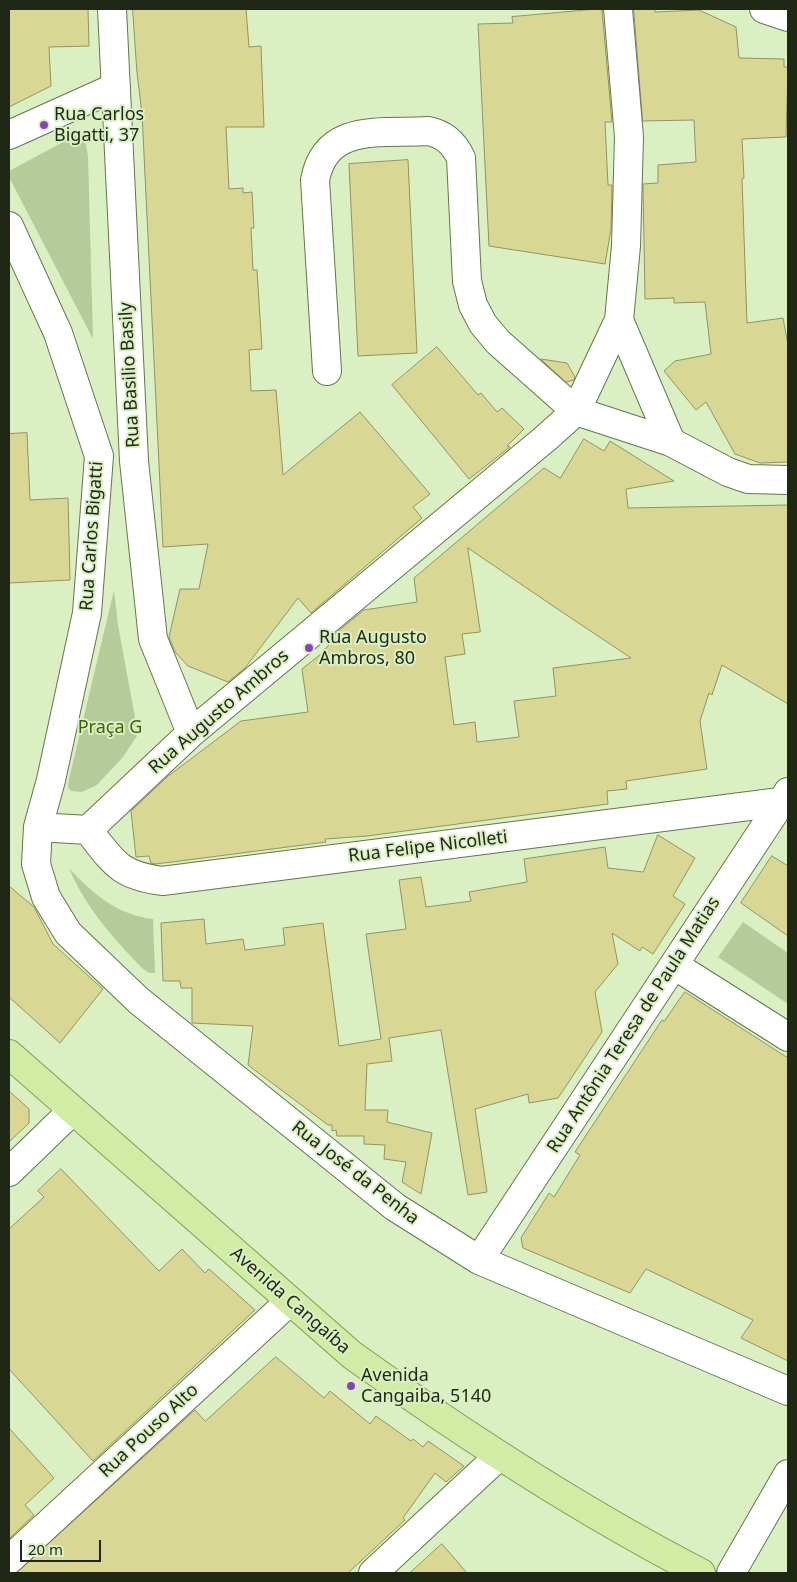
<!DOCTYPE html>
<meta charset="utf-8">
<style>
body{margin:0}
#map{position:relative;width:797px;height:1582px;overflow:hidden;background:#dbf0c2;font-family:"Noto Sans",sans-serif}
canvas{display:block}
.frame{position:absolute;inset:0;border:10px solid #1f2715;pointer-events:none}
.scale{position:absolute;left:20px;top:1540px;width:81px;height:22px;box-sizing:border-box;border:2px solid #1f2715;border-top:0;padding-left:6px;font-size:15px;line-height:18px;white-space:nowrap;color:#1f2715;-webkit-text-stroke:4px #dbf0c2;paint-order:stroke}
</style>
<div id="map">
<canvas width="797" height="1582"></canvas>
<div class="frame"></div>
<div class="scale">20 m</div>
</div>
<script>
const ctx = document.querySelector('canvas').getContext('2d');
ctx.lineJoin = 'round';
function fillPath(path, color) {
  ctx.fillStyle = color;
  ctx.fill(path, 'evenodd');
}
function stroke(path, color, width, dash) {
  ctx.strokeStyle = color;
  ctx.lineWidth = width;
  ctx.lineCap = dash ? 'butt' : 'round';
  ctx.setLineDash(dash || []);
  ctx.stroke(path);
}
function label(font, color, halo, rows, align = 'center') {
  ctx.font = font + ' "Noto Sans",sans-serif';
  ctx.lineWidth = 4;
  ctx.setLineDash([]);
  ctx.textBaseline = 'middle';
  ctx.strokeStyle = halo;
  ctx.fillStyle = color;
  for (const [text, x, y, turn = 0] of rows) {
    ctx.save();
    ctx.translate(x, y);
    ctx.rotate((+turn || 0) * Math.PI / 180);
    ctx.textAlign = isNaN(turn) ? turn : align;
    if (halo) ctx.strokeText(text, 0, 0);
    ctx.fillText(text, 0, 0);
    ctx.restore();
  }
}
fillPath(new Path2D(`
 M80,133L84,134L88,156L93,339L9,177V171Z
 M114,590L118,625L136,723L137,736L123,757L97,785L82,792L71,791L68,787L69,779Z
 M69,868C92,893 117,915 153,919L155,973H149L143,969C114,939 85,907 69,868Z
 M743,922L788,953V1004L718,957Z`), '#b6cb9c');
const building = new Path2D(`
 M9,9H88L89,46L49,47L51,86L9,107Z
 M133,9H246L249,47L261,46L264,127H226L229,189L243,188V193L252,192L254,228H251L253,270H257L262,349L249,350L251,391L276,390L283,475L360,412L430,494L413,507L422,518L311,613L298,598L245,668L228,682L188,666L175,652L169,637L180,589H199L208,544L163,547L142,113L137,73Z
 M598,9L602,10L612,122H605L608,185H612L611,229L605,264L489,246L478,24L513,23L512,17Z
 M634,9H655V12L699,10L736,27L739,58L784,59V67H788L786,137L742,139L744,178L742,179L747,323L783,318L788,345V462L760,463L735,454L706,402L696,410L664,371L675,361L711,354L705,302L674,303V298L645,299L643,184L658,183V165L696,162L694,120L643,121Z
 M408,160L417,353L358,356L349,164Z
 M437,347L478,395L481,393L497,412L502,408L524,429L507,446L510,447L469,479L392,385Z
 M541,359L567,363L575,377L574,380L566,382Z
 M27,433L30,500L68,498L70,580L9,583V434Z
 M584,439L604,451L610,441L674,481L626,489L628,508L788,505V704L722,665L712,695L709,693L700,721L707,769L626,781L627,789L607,791L608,804L367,836L325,839L326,842L172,862L155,864L151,863L149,856L136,857L131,811L167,777L241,721L308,712L302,669L321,654L334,639L331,637L364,610L417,602L414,578L544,468L560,478ZM468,548L556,608L631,658L553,668L556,696L514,701L519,737L477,742L475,722L454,725L445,657L465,654L462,634L480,632Z
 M658,835L695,858L673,896L685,904L653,954L642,947L640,951L612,933L618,964L595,992L602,1032L558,1098L529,1103L528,1094L475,1109L487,1192L468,1195L441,1030L389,1038L392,1061L367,1064L365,1110H388L387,1122L432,1133L421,1194L402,1182L406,1162L384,1159L385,1145L364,1144V1136H337L336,1130L332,1131V1125H328L248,1065L253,1026L192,1023V988H181L180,981H163L161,923L204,919L206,944L243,939L245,950L285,945L283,928L323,923L339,1046L381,1039L366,934L406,929L399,880L421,877L426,907L471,901L469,892L527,882L524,859L605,847L608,868L643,872Z
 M772,856L788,866V936L741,903Z
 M9,886L34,907L53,944L103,989L60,1043L9,997Z
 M685,992L788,1058V1361L741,1338L753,1320L646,1269L630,1293L523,1248L521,1238L549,1193L554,1197L580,1155L575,1152L662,1020L664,1021Z
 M9,1091L29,1109V1123L9,1142Z
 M61,1169L159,1271L182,1249L205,1273L209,1269L255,1310L93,1461L9,1369V1229L44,1197L38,1191Z
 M276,1357L324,1398L330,1391L370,1424L376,1416L411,1441L413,1439L423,1447L428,1441L464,1466L446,1482L435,1473L403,1518L405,1520L348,1573H16L195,1410L205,1421Z
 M9,1428L54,1478L25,1505L34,1515L9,1539Z
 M442,1544L467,1573H410Z`);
fillPath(building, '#d8d894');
stroke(building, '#929263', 1);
const minor = new Path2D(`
 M112,9L134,461L153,639L191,733
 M618,9L629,137L626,246L619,320L671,442L728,472L748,479L788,480
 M764,9L788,17
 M9,135L116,87
 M9,226L58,333L99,456L87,613L51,780L38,827L36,864L46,897L68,933L138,1000L395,1207L479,1260L788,1391
 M327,371L315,180C326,122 382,134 428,131C444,134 454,143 461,158L467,281L473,305L483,324L498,342L576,411L671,442
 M38,827L88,830L191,733L546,438L576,411L619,320
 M88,830C114,863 119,875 162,881L788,801
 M674,965L788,1037
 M9,1172L72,1111
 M479,1260L788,792
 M9,1560L289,1302
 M373,1573L499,1456
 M731,1573L788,1474`);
const major = new Path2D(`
 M9,1054L352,1355C464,1435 579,1510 701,1573`);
stroke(minor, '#64764d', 30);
stroke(major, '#7d9f4c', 30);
stroke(minor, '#fff', 28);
stroke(major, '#d0eca5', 28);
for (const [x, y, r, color] of [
 [44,125,5,"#8744b9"],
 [309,648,5,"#8744b9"],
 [351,1386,5,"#8744b9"]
]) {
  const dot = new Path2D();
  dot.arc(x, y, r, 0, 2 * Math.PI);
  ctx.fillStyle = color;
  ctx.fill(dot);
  stroke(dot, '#dbf0c2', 2);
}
label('18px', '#1f2715', '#dbf0c2', [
 ["Rua Carlos",54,115],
 ["Bigatti, 37",54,136],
 ["Rua Augusto",319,638],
 ["Ambros, 80",319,659],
 ["Avenida",361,1376],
 ["Cangaiba, 5140",361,1397]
], 'left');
label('18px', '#1f2715', '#dbf0c2', [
 ["Rua Basilio Basily",130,375,-93],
 ["Rua Carlos Bigatti",92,536,-86],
 ["Rua Augusto Ambros",219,712,-41],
 ["Rua Felipe Nicolleti",428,847,-7],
 ["Rua Antônia Teresa de Paula Matias",634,1025,-57],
 ["Rua José da Penha",355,1173,38],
 ["Avenida Cangaíba",290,1301,41],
 ["Rua Pouso Alto",149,1431,-43]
]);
label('18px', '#446202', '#dbf0c2', [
 ["Praça G",110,728]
]);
</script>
